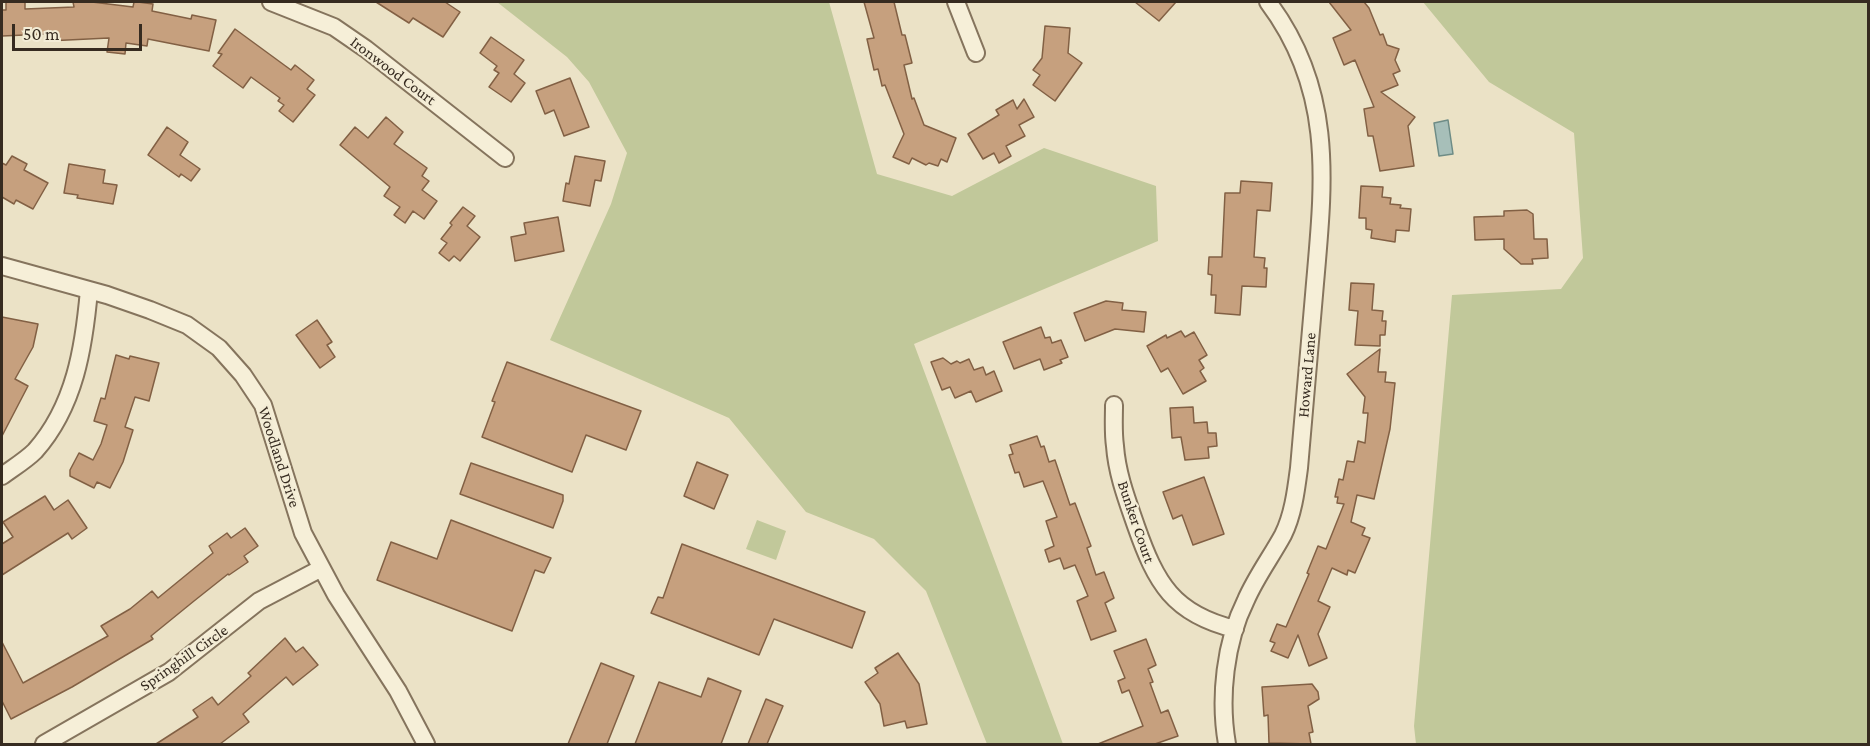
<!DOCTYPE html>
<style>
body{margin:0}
#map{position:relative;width:1870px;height:746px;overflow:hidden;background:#ebe2c6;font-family:"Crimson Pro",serif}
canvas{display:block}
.frame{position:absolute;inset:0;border:3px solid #362b20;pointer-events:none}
.scale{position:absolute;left:12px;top:24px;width:130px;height:27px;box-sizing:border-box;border:3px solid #362b20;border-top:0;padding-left:8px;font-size:18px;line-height:21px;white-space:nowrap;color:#362b20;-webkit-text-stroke:4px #f3ecd5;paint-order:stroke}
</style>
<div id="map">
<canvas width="1870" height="746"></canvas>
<div class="frame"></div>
<div class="scale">50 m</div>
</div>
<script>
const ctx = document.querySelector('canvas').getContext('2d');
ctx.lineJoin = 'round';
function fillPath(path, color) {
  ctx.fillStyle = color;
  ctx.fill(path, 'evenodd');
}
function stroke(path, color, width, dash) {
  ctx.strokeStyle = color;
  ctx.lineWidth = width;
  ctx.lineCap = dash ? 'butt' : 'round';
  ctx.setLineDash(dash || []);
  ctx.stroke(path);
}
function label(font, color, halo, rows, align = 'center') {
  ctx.font = font + ' "Crimson Pro",serif';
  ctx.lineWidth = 4.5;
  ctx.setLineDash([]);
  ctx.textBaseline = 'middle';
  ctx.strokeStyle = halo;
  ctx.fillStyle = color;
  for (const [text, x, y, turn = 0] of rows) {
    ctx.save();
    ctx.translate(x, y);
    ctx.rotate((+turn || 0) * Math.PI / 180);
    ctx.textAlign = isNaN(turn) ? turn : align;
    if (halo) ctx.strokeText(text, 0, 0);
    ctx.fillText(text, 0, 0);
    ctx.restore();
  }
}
fillPath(new Path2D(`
 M497,2H829L877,174L952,196L1044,148L1156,186L1158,241L914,344L1063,744H987L926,591L874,539L806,512L729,418L550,340L611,204L627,153L589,82L567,57Z
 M1423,2H1868V744H1416L1414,726L1452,295L1561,289L1583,258L1574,133L1489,82Z
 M757,520L786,531L776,560L746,549Z`), '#c1c89a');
const water = new Path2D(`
 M1448,120L1453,154L1439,156L1434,123Z`);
fillPath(water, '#a7bfb9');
stroke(water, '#6e8c86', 1.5);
const building = new Path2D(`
 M6,2H25V9L74,7L73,2H92L133,7L134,2H138L153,4L152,11L191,19L192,15L216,20L209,51L148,39L147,46L126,43L125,54L107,52L109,38L47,41V34L2,36V10H6Z
 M376,2H445L460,12L443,37L413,18L409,23Z
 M864,2H894L902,35H905L912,63L904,65L912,99L914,98L924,125L956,138L947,162L941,159L938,166L929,163L926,165L912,158L909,164L893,157L904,134L885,85L882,86L878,69L874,70L867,39L874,38Z
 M1135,2H1176L1159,21Z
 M1329,2H1364L1369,8L1380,35L1383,34L1387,45L1399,49L1395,60L1400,71L1393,74L1398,85L1381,92L1415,117L1408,126L1414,166L1380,171L1373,136H1368L1364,109L1374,107L1355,60L1344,65L1333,38L1351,30Z
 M1045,26L1070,28L1068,53L1082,63L1055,101L1033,85L1040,75L1033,70L1042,58Z
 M235,29L291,70L295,65L314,80L307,89L315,95L293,122L279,111L284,105L278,101L280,98L251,77L243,88L213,66L222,54L218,53Z
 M491,37L524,60L514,74L525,83L511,102L489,87L499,73L494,70L497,66L480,53Z
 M570,78L589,127L564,136L554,110L545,114L536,91Z
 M1024,99L1034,117L1019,125L1025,136L1006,146L1011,156L999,163L994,153L983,159L968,134L999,115L996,110L1013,100L1017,109Z
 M386,117L403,132L394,144L427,168L422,176L429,181L422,190L437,201L424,219L413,211L405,223L394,215L400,207L384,196L390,187L340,145L355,127L368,138Z
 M167,127L188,142L180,155L200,169L191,181L181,174L179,177L148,155Z
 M12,156L27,164L24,170L48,183L33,209L16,200L14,204L2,197V163L6,165Z
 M575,156L605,161L601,181L595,180L590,206L563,201L566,183L569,184Z
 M69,164L105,170L103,183L117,185L113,204L77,198L78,195L64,193Z
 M1241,181L1272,183L1270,211L1257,210L1254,257L1265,258L1264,268H1267L1266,287L1242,286L1240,315L1215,313L1216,295H1211L1212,275L1208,274L1209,257H1222L1225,193H1240Z
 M1361,186L1383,187L1382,197L1391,198L1390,204L1401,205L1400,208L1411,209L1409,231L1396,230L1395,242L1371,238L1372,230L1366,229V218H1359Z
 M463,207L475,216L467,226L480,237L460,261L454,256L449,261L439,253L447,243L441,239L452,225L450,223Z
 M1527,210L1533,214L1534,239H1547L1548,258L1532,259L1533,264H1521L1504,249V239L1475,240L1474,217L1504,216V211Z
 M558,217L564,251L515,261L511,237L526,234L524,223Z
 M1351,283L1374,284L1372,310L1383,311L1382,321H1386L1385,335H1380V346L1355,345L1358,311L1349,310Z
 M1106,301L1123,303L1122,310L1146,312L1144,332L1115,329L1085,341L1074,313Z
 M2,317L38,324L33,347L15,379L28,386L2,436Z
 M317,320L332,342L327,345L335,357L320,368L296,335Z
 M1041,327L1045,338L1050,337L1052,343L1061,340L1068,357L1060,360L1062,363L1044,370L1040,359L1014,369L1003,342Z
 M1181,331L1185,337L1194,332L1207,355L1199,360L1204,368L1200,371L1206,381L1183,394L1168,368L1161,372L1147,346L1166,335L1167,338Z
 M1380,349L1378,372H1386L1385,382L1395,383L1390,429L1374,499L1357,495L1351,522L1365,528L1362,535L1370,538L1355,573L1348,570L1347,575L1332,568L1318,601L1330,607L1318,634L1327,658L1309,666L1298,635L1288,658L1271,651L1275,643L1270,641L1277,624L1286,627L1309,574L1307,573L1318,546L1326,549L1344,504L1337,503L1338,497H1335L1339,479L1343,480L1347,461L1354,462L1358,441L1365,443L1368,413H1363L1365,397L1347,374Z
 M116,355L129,359L130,356L159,363L149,401L135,397L125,427L133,430L123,462L110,488L97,482L94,488L70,476V470L79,453L93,460L101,444L107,425L94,421L101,398L105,399Z
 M943,358L951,364L957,361L960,363L969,359L974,370L983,367L986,375L994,371L1002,391L976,402L971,391L955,398L950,387L942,390L931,362Z
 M507,362L641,411L626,450L586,435L572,472L482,437L495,402L492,401Z
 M1193,407L1194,423L1207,422L1208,433H1216L1217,446L1208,447L1209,458L1185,460L1181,437L1172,438L1170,408Z
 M1037,436L1041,447L1044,446L1049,462L1055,460L1070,505L1075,503L1091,546L1087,548L1096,575L1104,572L1114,598L1105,603L1116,631L1091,640L1077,601L1088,596L1075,565L1064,569L1060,558L1049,562L1045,550L1054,546L1046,521L1057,517L1043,481L1024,487L1019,472L1015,473L1009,455L1013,454L1010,445Z
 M697,462L728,475L714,509L684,496Z
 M471,463L563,495V501L553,528L460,494Z
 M1204,477L1224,534L1193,545L1182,515L1173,519L1163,492Z
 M45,496L54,510L68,500L87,528L72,539L68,533L2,575V544L13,537L3,522Z
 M451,520L551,558L544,573L535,570L512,631L377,580L391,542L437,559Z
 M245,528L258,546L244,556L248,562L229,575L228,574L194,601L151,636L153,639L72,687L11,719L2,701V642L23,683L108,636L101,626L130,609L152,591L158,598L213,553L209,546L227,533L231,538Z
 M682,544L865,612L852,648L774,619L759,655L651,613L658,597L663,598Z
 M285,638L296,652L303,647L318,665L293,685L286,677L243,714L249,722L220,744H156L198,717L193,710L212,697L218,705L251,676L248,673Z
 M1146,639L1156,665L1148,669L1153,682L1150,683L1161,713L1168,710L1178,736L1155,744H1098L1143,726L1129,690L1122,693L1118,681L1125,678L1114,651Z
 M898,653L919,684L927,724L907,728L905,721L884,726L880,704L865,682L878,673L875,668Z
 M601,663L634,676L607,744H568Z
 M708,678L741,691L721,744H635L659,682L701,697Z
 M1312,684L1318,692L1319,699L1308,706L1313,732L1309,733L1311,744L1269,743L1268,715L1264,716L1262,687Z
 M766,699L783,706L767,744H748Z`);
fillPath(building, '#c6a07e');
stroke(building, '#826044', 1.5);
const minor = new Path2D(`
 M271,2L334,27L366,49L505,158
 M956,2L976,53
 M2,266L107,295L150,310L187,325L219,348L243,375L263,405L303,533L336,595L398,691L426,744
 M1114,405C1114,418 1113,432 1115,446C1117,474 1127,500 1136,526C1156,583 1173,614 1235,629
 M2,476C13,468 26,460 35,451C75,406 84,347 89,290
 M44,744L169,672L259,601L320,569
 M1227,744C1219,698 1225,642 1246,600C1256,577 1271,557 1283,535C1293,515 1296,491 1299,468C1304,411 1309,353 1314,295C1323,188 1337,94 1268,2`);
stroke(minor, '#85745d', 20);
stroke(minor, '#f6efd8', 16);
label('16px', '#362b20', '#f3ecd5', [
 ["Ironwood Court",393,71,37],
 ["Howard Lane",1307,375,-85],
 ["Woodland Drive",279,457,72],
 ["Bunker Court",1136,522,71],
 ["Springhill Circle",184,658,-35]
]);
</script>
